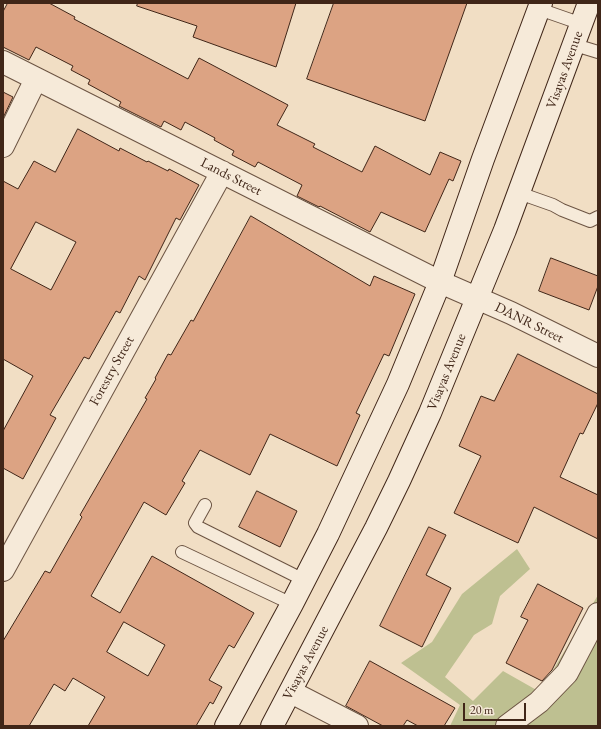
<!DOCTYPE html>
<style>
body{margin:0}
#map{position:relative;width:601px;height:729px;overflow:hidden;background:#f1dec4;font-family:"EB Garamond",serif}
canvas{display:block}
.frame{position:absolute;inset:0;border:4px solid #402618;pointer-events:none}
.scale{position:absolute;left:463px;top:703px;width:63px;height:18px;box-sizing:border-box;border:2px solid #402618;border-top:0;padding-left:5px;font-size:12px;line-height:14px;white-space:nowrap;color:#402618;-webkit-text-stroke:3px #f6ead9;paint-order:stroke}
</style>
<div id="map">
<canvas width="601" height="729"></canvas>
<div class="frame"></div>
<div class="scale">20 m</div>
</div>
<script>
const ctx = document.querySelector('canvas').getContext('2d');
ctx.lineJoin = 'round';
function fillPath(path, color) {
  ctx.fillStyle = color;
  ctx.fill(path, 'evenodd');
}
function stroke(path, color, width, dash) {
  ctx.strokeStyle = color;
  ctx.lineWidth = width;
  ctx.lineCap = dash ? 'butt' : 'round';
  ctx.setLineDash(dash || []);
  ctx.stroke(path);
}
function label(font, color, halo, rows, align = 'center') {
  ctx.font = font + ' "EB Garamond",serif';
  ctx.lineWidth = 3;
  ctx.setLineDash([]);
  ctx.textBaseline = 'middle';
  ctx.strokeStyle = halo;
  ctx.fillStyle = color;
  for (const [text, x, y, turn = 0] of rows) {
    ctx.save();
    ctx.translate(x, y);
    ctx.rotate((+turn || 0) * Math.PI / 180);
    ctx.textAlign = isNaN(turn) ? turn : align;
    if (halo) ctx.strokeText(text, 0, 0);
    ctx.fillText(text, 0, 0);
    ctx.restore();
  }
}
fillPath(new Path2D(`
 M517,549L530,569L500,596L492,624L474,635L445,677L473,701L503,671L540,692L598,595V726H450L460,705L401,663L432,642L462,594Z`), '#bec091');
const building = new Path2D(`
 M8,3H49L75,17L74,19L188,79L199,58L288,105L277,125L315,144L313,147L362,172L375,146L430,175L440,152L461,161L453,181L449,179L425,232L381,212L370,232L320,206L319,207L297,196L302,185L258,162L255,167L232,155L234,151L214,140L215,138L185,122L181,130L164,121L161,127L119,106L121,102L88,84L90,80L71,70L73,66L36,47L29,60L3,47V12Z
 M138,3H296L276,67L193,37L197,26L137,6Z
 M334,3H467L425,121L307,79Z
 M3,92L13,97L3,118Z
 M78,129L119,151L120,148L147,162L148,161L168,171L169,169L199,185L180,220L176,218L145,280L139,276L120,313L116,311L89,359L84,357L50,415L56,418L23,479L3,468V431L33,376L3,359V181L18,189L34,161L55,172ZM36,222L76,242L51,290L11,269Z
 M251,216L370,286L374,276L415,294L389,356L384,354L356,413L360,415L337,466L270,434L250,475L200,450L182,481L185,483L166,515L144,502L91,596L120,613L152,556L254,613L234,648L229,645L209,680L222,687L213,704L210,702L196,726H88L105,697L73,678L65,691L54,684L29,726H3V641L45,571L50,573L82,517L80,515L147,399L145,398L156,379L155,378L168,354L171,355L191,320L193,321ZM124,622L165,645L148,676L107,652Z
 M551,258L598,276V286L589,310L539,291Z
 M518,354L598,394V403L583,434L580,433L560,477L598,495V539L534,507L518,543L454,513L481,456L459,446L481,396L494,401Z
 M257,491L297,511L280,547L239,527Z
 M429,527L446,535L426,575L451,588L422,647L380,626Z
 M538,584L583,608L552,670L542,681L506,663L528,620L521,617Z
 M370,661L455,708L444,726H418L407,720L403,726H383L346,706Z`);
fillPath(building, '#dca383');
stroke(building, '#402618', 1);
const service = new Path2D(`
 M539,9L582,24
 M575,45L598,52
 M519,193L553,205L562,210L590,221L598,217
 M205,505L195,523L198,527L304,580
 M182,552L292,604`);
const minor = new Path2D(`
 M3,62L440,282L511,313L598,356
 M3,146L36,79
 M3,570L222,172
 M291,692L357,726
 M507,726L539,702L567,673L598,614`);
const secondary = new Path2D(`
 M226,726L292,604L328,534L398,384L440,282L483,159L541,3
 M272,726L376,528L399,481L430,413L505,230L589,3`);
stroke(service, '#6c5443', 14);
stroke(minor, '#6c5443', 24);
stroke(secondary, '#402618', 24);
stroke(service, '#f6ead9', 12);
stroke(minor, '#f6ead9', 22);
stroke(secondary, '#f6ead9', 22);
label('14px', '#402618', '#f6ead9', [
 ["Visayas Avenue",565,70,-70],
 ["Lands Street",231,177,27],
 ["DANR Street",529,323,26],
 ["Forestry Street",112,371,-61],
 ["Visayas Avenue",447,372,-68],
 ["Visayas Avenue",306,663,-62]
]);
</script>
